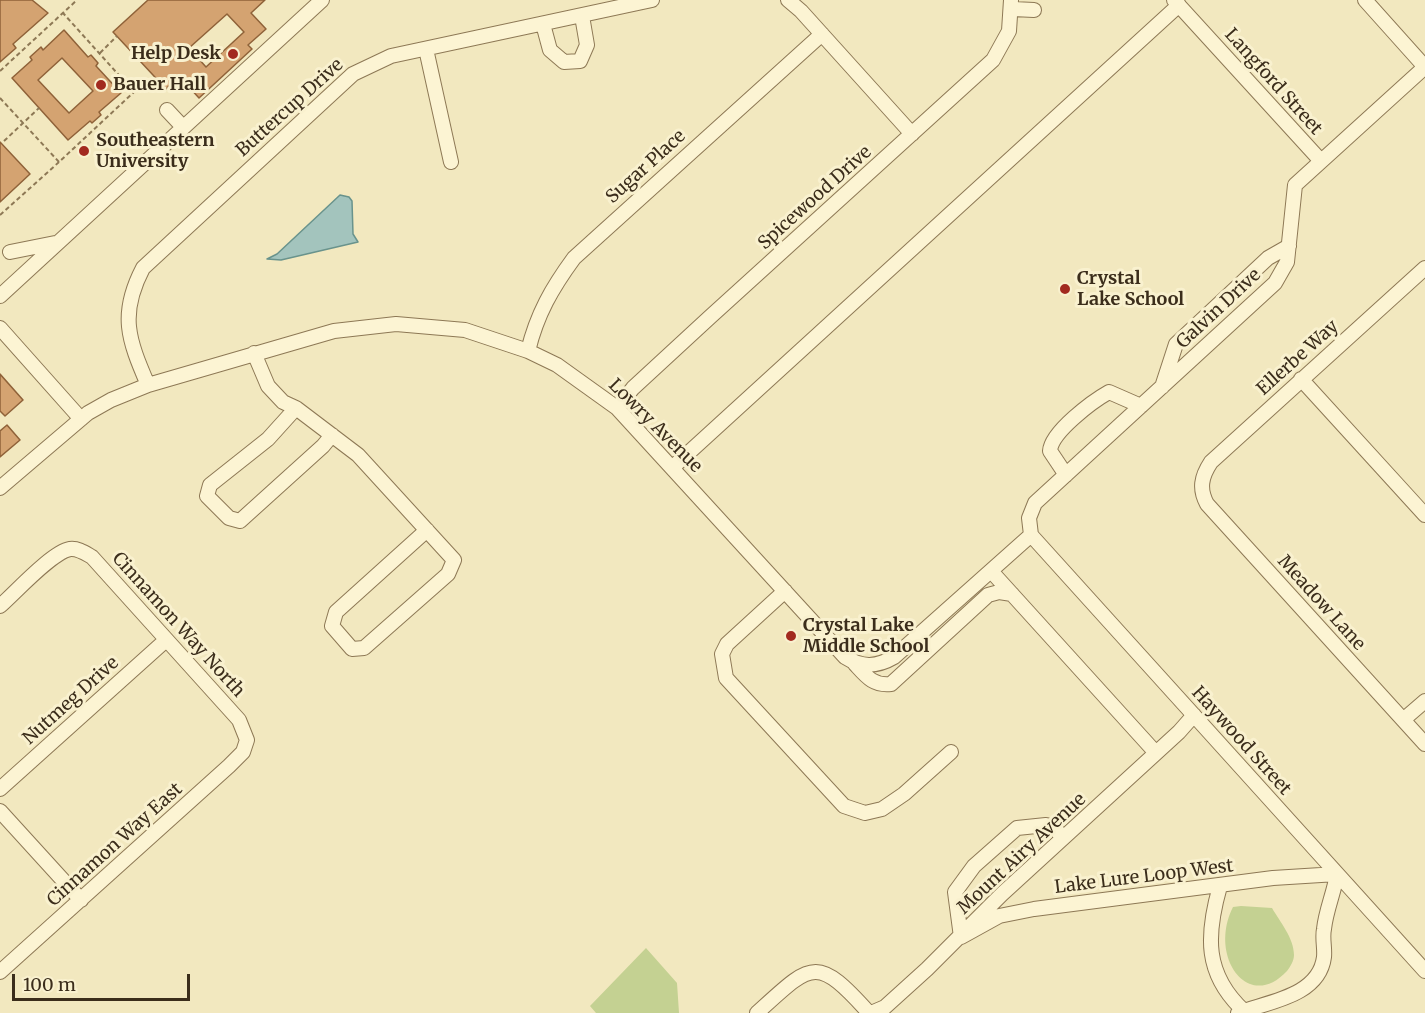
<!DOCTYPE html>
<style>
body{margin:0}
#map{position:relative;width:1425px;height:1013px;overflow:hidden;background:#f2e8bf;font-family:Merriweather,serif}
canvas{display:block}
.scale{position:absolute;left:12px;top:974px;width:178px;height:27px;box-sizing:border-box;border:3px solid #3b2d1b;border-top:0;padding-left:8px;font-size:18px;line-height:21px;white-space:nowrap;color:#3b2d1b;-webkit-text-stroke:4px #f9f1cf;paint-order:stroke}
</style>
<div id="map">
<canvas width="1425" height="1013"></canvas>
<div class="scale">100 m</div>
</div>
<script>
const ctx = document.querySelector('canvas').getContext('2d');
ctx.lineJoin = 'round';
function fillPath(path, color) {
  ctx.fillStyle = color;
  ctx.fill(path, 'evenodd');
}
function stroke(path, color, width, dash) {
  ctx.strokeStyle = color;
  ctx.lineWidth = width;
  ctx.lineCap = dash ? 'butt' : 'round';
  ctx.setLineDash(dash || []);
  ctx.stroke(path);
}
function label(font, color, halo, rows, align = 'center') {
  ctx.font = font + ' Merriweather,serif';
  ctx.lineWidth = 6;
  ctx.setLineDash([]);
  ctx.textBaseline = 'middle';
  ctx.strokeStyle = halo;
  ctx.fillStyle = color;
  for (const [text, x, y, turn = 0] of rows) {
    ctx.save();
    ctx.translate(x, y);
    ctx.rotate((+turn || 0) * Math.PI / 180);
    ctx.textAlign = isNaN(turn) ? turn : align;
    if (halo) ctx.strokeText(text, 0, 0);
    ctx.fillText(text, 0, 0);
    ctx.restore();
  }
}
fillPath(new Path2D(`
 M1241,906L1272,908C1280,922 1294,938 1294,955C1294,961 1290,967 1287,971C1248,1013 1208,956 1233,907Z
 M646,948L677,983L679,1013H596L590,1006Z`), '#c4d192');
const water = new Path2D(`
 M340,195L349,197L352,201L353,234L358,242L281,260L267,259L277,254Z`);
fillPath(water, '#a3c4bd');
stroke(water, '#69938c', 1.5);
const building = new Path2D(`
 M0,0H32L48,13L13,44L16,48L0,62Z
 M148,0H265L251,13L266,29L248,45L252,49L199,98L179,76L166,89L113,32ZM227,14L244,32L206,67L189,48Z
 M64,30L88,57L91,55L98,63L96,66L121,93L99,112L101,115L92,123L90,121L68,140L12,78L32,60L30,57L41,47L43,50ZM62,58L93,91L69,113L38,80Z
 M0,142L30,174L0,202Z
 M0,374L23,400L5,416L0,411Z
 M7,425L20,440L0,457V431Z`);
fillPath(building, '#d4a371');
stroke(building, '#8f6239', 1.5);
const minor = new Path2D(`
 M788,0L801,11L912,134
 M1174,0L1321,161
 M1013,9L1034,10
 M543,24L550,50L564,62L580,61L587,45L582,16
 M426,49L451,162
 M167,110L182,126
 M10,252L55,243
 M1425,268L1211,462C1201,477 1199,489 1207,504L1425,744
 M0,296L322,0
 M0,328L81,419
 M528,351C537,314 552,288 574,258L822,34
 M254,353L268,386L283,402L296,408L358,455L454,560L448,574L364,648L352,649L332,626L336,612L427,530
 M1301,379L1425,515
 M148,385C128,339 119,314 143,268L353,74L391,56L652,0
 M1162,387L1176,344L1268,258L1289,246
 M296,408L268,439L210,485L207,496L229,518L240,521L323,446L332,435
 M617,408L633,388L710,317L993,60L1009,31L1011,0
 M673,467L1179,5
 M1066,475L1050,451C1051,432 1093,401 1109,392L1141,406
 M0,488L88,413L111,400L148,385L334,331L396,324L465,330L528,351L557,365L617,408L845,657C862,668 877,667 894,657L1031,535
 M1031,535L1029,518L1035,503L1275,283L1287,262L1295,185L1425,67L1365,0
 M1031,535L1425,971
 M991,571L1156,753
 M785,591L727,644L722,654L726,678L844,806L865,813L882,809L904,794L951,752
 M0,606C15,593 52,552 70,549C78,548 85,553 92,557L239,720L247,740L243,752L229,766L0,972
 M855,664C866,676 873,686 891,684L988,595L999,592L1012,594
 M1403,720L1425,701
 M0,789L166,640
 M0,811L81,900
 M1063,838L1054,827L1046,825L1017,828L974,866L955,892L961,937L999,916L1034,909L1273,878L1337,874C1334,893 1326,910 1324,929C1322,938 1325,948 1324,957C1319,997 1266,1002 1238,1013
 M1220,886C1206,935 1204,974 1244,1011
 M757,1013C812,963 816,954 869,1013
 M871,1013L885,1007L927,969L1002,894L1179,732L1194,715`);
stroke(minor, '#8d7855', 16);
stroke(new Path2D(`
 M100,53L117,36
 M0,71L77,0
 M134,92L148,80L151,83L156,78
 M0,98L59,162L134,92L63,13
 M4,141L39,108
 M0,215L59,162`), '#8d7855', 2, [4.5, 3]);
stroke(minor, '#fcf4d3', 14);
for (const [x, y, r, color] of [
 [233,54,6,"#a22a1f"],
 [101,85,6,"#a22a1f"],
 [84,151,6,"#a22a1f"],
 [1065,289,6,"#a22a1f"],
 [791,636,6,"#a22a1f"]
]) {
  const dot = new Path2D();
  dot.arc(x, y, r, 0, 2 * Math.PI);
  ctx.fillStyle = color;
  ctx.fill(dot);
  stroke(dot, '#f9f1cf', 2);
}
label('bold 18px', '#3b2d1b', '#f9f1cf', [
 ["Help Desk",221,54,"right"],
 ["Bauer Hall",113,85],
 ["Southeastern",96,141],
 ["University",96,162],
 ["Crystal",1077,279],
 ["Lake School",1077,300],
 ["Crystal Lake",803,626],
 ["Middle School",803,647]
], 'left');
label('18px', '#3b2d1b', '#f9f1cf', [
 ["Langford Street",1273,82,48],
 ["Buttercup Drive",290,108,-42],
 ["Sugar Place",646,167,-42],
 ["Spicewood Drive",815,198,-42],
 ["Galvin Drive",1219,309,-43],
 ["Ellerbe Way",1298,358,-42],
 ["Lowry Avenue",655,426,45],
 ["Meadow Lane",1321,603,48],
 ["Cinnamon Way North",178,625,48],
 ["Nutmeg Drive",71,701,-42],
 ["Haywood Street",1241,741,48],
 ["Cinnamon Way East",115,845,-42],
 ["Mount Airy Avenue",1022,854,-43],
 ["Lake Lure Loop West",1144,877,-7]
]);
</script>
